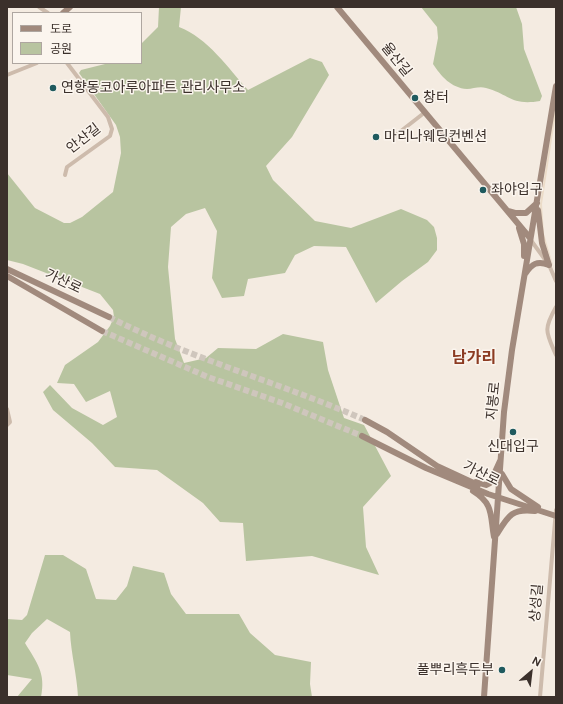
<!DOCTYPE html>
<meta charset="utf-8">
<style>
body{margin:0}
#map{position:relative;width:563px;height:704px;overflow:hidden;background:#f4ebe1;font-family:"DM Sans","Noto Sans KR",sans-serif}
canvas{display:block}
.frame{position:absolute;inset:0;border:8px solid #3b302b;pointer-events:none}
.legend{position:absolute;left:12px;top:12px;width:130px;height:52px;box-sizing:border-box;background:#fbf5ee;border:1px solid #aea6a0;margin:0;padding:5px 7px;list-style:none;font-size:12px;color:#3b302b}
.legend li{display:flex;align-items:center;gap:8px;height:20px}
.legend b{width:20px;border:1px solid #aea6a0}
.north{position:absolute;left:511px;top:652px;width:40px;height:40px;-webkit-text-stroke:3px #fbf5ee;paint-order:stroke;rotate:28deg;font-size:11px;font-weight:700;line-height:16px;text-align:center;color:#3b302b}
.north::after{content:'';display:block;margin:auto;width:14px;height:18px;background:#3b302b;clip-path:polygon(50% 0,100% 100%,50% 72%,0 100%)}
</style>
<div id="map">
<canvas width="563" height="704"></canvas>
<div class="frame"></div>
<ul class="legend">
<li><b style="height:5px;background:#a18a7d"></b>도로</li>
<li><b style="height:11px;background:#b8c4a0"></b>공원</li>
</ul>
<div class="north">N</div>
</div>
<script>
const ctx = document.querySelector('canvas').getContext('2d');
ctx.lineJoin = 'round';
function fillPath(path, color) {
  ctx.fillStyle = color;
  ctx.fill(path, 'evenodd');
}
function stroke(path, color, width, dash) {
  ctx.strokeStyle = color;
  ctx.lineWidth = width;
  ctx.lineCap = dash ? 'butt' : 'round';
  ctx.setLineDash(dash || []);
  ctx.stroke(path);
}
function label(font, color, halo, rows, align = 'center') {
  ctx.font = font + ' "DM Sans","Noto Sans KR",sans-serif';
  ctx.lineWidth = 3;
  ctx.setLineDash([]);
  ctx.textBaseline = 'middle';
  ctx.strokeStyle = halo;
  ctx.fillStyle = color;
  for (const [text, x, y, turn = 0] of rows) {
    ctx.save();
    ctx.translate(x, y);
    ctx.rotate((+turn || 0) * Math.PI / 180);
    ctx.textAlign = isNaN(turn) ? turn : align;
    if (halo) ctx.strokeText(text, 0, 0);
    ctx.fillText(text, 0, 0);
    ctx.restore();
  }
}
fillPath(new Path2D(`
 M159,7H181L179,27C208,38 228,68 248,90L310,58L322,62L329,75L292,137L266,166L273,180L315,221L351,228L401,209L427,220L434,227L437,238V250L428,262L402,281L376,303L346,247L314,246L295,255L285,273L248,279L244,296L222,298L212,278L217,231L205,208L186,214L171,227L168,267L175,339L184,363L206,358L218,348L256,349L283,334L323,342L328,370L344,418L364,425L391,476L363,507L366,547L379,575L312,556L246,561L243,523L220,522L203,503L157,470L115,467L92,443L53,410L43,392L50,385L72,408L103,425L117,417L110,391L86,402L74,384L57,383L65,365L98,342L110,326L114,317L113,310L100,294L23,264L7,260V173L35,208L64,223H70L82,217L113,192L121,153L120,137L116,125L79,73L81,70L109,63H141V44L158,27Z
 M421,7H516L522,24L524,49L542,96L540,101C511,106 509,94 486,88C479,86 473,89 467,89C451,88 441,76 433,64L438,38L437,27Z
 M45,555H63L86,569L96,599L116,600L127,586L133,566L164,573L171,594L186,614H239L250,633L275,655L311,662L310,684L312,697H78C77,675 71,654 70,632L47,619L32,633L25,643C37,663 46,673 41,697H17L32,679L7,675V619L22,620L27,615Z`), '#b8c4a0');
fillPath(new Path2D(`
 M556,102V113L542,204L544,234L556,275L542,233L540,204Z`), '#ecdcc8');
stroke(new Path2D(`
 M109,317C191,359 281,383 365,420
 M102,331L208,377L282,403L362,436`), '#cfc6bd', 6, [6, 3]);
stroke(new Path2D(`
 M39,7L48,13
 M7,75L37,63
 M392,138L424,113
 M65,175L67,167L110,136L112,129L108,117L67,63
 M530,239L549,265L556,281
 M556,307C543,330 546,332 556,355
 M7,409L10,422L7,425
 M540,697L556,510`), '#cdbbac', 4);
stroke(new Path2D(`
 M337,7L530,238
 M63,13L70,7
 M538,210L542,243L549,265
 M508,211L515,213H526L537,203
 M519,228L524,244V256
 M7,269L109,317
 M525,274C532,264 537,260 549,265
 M7,276L102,331
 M365,420L387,432L437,466L478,485
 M362,436L426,468L488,494L556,516
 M502,474L511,489L538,507
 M476,482L486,485L490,483L500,461
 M473,491C494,504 490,515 494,537
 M497,534C508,516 512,508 535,511
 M484,697L504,412L512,350L556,86`), '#a18a7d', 6);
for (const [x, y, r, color] of [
 [53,88,4,"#1f5a5e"],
 [415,98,4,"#1f5a5e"],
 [376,137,4,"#1f5a5e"],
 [483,190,4,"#1f5a5e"],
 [513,432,4,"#1f5a5e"],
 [502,670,4,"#1f5a5e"]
]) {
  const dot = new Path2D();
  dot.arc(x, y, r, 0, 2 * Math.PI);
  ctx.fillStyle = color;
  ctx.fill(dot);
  stroke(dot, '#fbf5ee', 1.5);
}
label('14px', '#3b302b', '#fbf5ee', [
 ["율산길",396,60,51],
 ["안산길",84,139,-38],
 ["가산로",63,282,25],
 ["지봉로",494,401,-84],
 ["가산로",481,474,26],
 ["상성길",537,603,-85]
]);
label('14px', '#3b302b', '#fbf5ee', [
 ["연향동코아루아파트 관리사무소",61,88],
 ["창터",423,98],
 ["마리나웨딩컨벤션",384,137],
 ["좌야입구",491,190],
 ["신대입구",513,447,"center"],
 ["풀뿌리흑두부",494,670,"right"]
], 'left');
label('bold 16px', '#8c3b22', '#fbf5ee', [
 ["남가리",474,359]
]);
</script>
